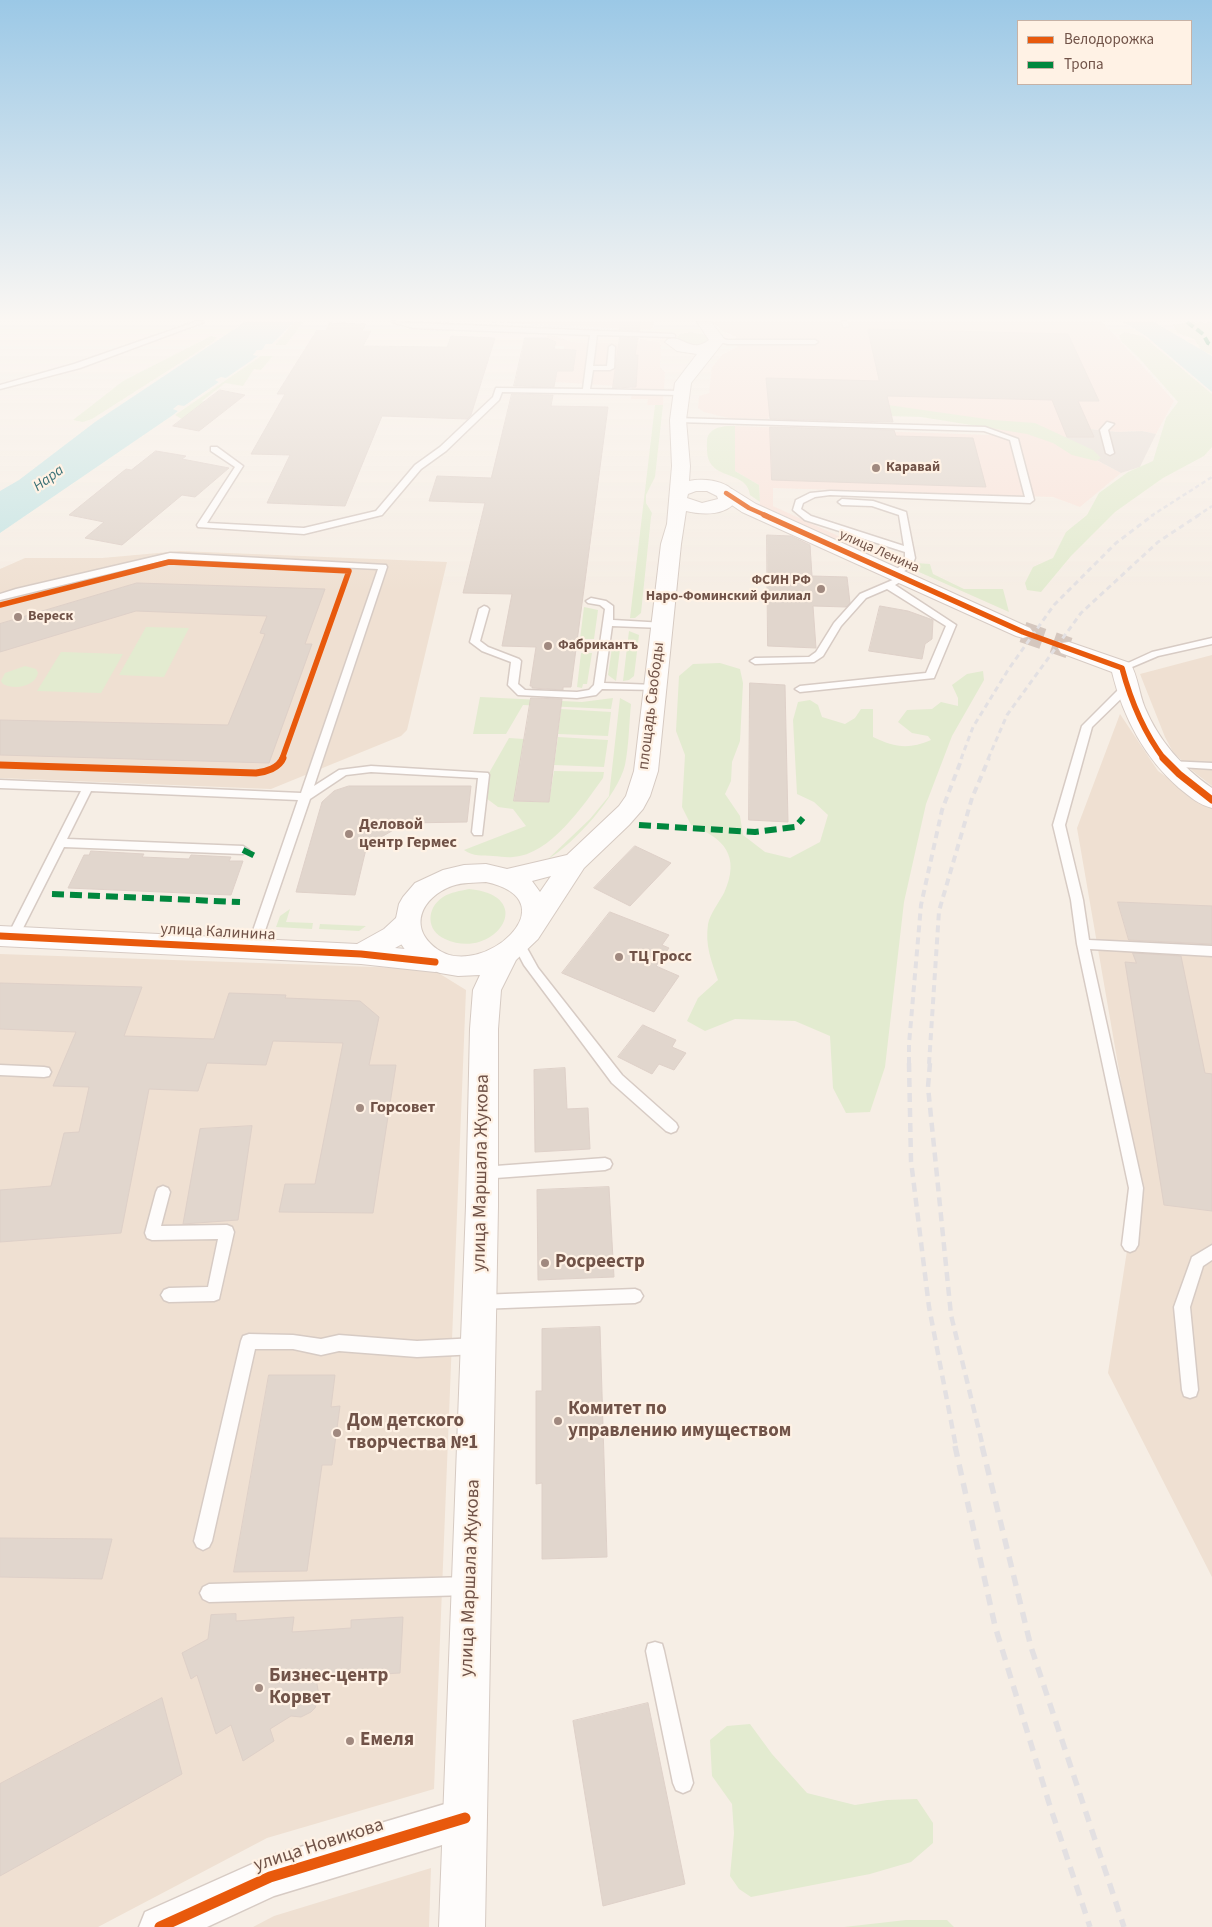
<!DOCTYPE html>
<meta charset="utf-8">
<style>
body{margin:0}
#map{position:relative;width:1212px;height:1927px;overflow:hidden;background:#f6eee5;font-family:"Source Sans 3",sans-serif}
canvas{display:block}
.legend{position:absolute;left:1017px;top:20px;width:175px;height:65px;box-sizing:border-box;background:#fff2e5;border:1px solid #c6b2a6;margin:0;padding:6px 9px;list-style:none;font-size:15px;color:#715348}
.legend li{display:flex;align-items:center;gap:10px;height:25px}
.legend b{width:25px;border:1px solid #c6b2a6}
</style>
<div id="map">
<canvas width="1212" height="1927"></canvas>
<ul class="legend">
<li><b style="height:6px;background:#e8590c"></b>Велодорожка</li>
<li><b style="height:6px;background:#00873e"></b>Тропа</li>
</ul>
</div>
<script>
const ctx = document.querySelector('canvas').getContext('2d');
ctx.lineJoin = 'round';
function fillPath(path, color) {
  ctx.fillStyle = color;
  ctx.fill(path, 'evenodd');
}
function stroke(path, color, width, dash) {
  ctx.strokeStyle = color;
  ctx.lineWidth = width;
  ctx.lineCap = dash ? 'butt' : 'round';
  ctx.setLineDash(dash || []);
  ctx.stroke(path);
}
function label(font, color, halo, rows, align = 'center') {
  ctx.font = font + ' "Source Sans 3",sans-serif';
  ctx.lineWidth = 4.5;
  ctx.setLineDash([]);
  ctx.textBaseline = 'middle';
  ctx.strokeStyle = halo;
  ctx.fillStyle = color;
  for (const [text, x, y, turn = 0] of rows) {
    ctx.save();
    ctx.translate(x, y);
    ctx.rotate((+turn || 0) * Math.PI / 180);
    ctx.textAlign = isNaN(turn) ? turn : align;
    if (halo) ctx.strokeText(text, 0, 0);
    ctx.fillText(text, 0, 0);
    ctx.restore();
  }
}
fillPath(new Path2D(`
 M180,551L447,562L407,730L401,736L271,789L0,778V569L25,558H102Z
 M1212,655V786L1194,772L1173,752L1165,737L1140,674Z
 M1120,714L1158,771L1212,809V1577L1108,1373L1138,1180L1077,828Z
 M0,954L432,969L466,990L434,1789L267,1838L98,1927H0Z
 M431,1868L429,1927H253L274,1916Z`), '#efe0d2');
fillPath(new Path2D(`
 M491,322H654L653,328L650,330Z
 M713,322H1101L1114,334L1174,401L1156,434L1142,431L1118,432L1090,429L1067,437H1052L1121,473L1080,507L1053,497L773,488V506L845,539L871,548L865,553L760,505L759,485L735,471V426L989,435L990,426L933,416H769L768,419L728,418L704,412L698,408L699,396L709,393L712,367L723,354L737,347L736,337L723,331Z
 M548,334L573,342L639,344L640,339L659,342L661,345L660,367L665,372L663,405H647L648,399H631L632,387L555,382L557,371H573L576,350L564,349V346H555L556,342L546,338Z`), '#f9e4db');
fillPath(new Path2D(`
 M1090,429L1118,432L1142,431L1156,434L1140,467L1121,473L1051,436L1067,437Z`), '#e7ded7');
fillPath(new Path2D(`
 M294,322H303L286,345H275Z
 M1191,322L1212,323V355L1201,350L1194,339L1177,333L1173,325Z
 M691,332L707,335L712,342L695,347L676,339L680,334Z
 M1124,332L1143,336L1212,394V447L1204,456L1163,478L1115,512L1071,556L1041,592L1027,590L1025,583L1033,567L1053,558L1066,532L1087,515L1099,493L1128,472L1153,461L1166,418L1178,402L1139,358L1122,342L1119,336Z
 M211,336L217,337L213,342L92,419L83,422L73,420L123,381Z
 M261,356H273L261,370L254,369L243,386L225,383L202,401L205,402L182,419L175,415Z
 M655,405H663L655,477L646,495V503L652,513L651,517L641,613L635,618H630Z
 M888,405L993,420L1035,423L1093,450L1101,458L1096,461L1072,455L1053,443L1027,434L921,417L888,416Z
 M735,426V471L759,485L760,502L750,495C747,468 706,483 707,448C707,443 706,437 710,433C715,426 726,426 735,426Z
 M917,563L930,564L933,574L964,589H1003L1009,612L919,572Z
 M584,607L598,610L594,639H580Z
 M146,627L189,628L164,677L119,675Z
 M629,631L639,635L634,676L629,680L623,681Z
 M612,648L620,649L616,681L608,675Z
 M61,652L123,654L101,693L37,691Z
 M581,653H592L587,684H583L582,688L577,687Z
 M720,663L740,669L743,683L740,741L732,762L731,781L725,794L740,816L743,835L765,852L790,858L820,842L828,815L814,802L797,794L793,720L798,702L810,700L818,705L822,717L845,724L855,718L861,709H873V737C894,747 908,750 931,740L928,736L912,733L898,722L907,710L932,709L941,702L958,706V698L952,685L967,674L983,671L984,680L952,736L926,804L904,902L885,1067L870,1112L846,1113L833,1088L830,1036L795,1021L735,1019L705,1031L687,1021L698,998L718,980C711,960 705,946 708,924C710,914 719,902 724,893C741,856 724,838 691,825L682,807L685,755L676,731L679,676L693,664Z
 M25,666L36,669L38,673C35,687 14,690 3,684L1,681L5,673Z
 M480,697L582,702L613,698L611,709L523,705L506,734H473Z
 M620,698L631,704C629,724 629,745 625,765C618,795 574,844 548,859L590,819L609,796Z
 M561,709L611,712L608,736L558,734Z
 M558,737L608,740L604,767L554,765Z
 M509,738L524,739L514,801L549,802L554,771L604,772L603,778C583,806 550,855 513,857C506,858 500,856 493,856C482,855 474,857 464,850L526,826L513,809L498,807L486,798L489,773Z
 M469,889C540,896 494,962 445,939C426,931 426,908 443,897C451,892 460,891 469,889Z
 M290,909L286,922L313,923L312,929L276,927L280,916Z
 M320,924L366,926L359,931L319,929Z
 M750,1724L772,1754L807,1793L855,1805L887,1800L917,1799L933,1823V1843L911,1862L870,1874L751,1897L739,1889L730,1876L734,1833L732,1804L712,1776L710,1740L727,1726Z
 M906,1920H947L954,1927H844Z`), '#e3ebd0');
fillPath(new Path2D(`
 M245,322H294L272,344H266L262,350H257L253,355L258,356L226,378L221,377L215,380L219,382L184,406L178,405L173,409L178,411L173,415L0,533V491L19,480L95,422Z
 M1123,322H1154L1212,356V392L1146,336Z`), '#c8e5e4');
const building = new Path2D(`
 M621,322H640L639,331L620,330Z
 M330,323L366,324L362,331H371L363,346L447,347L451,336L495,338L471,415L467,419L382,416L345,506L267,503L290,455L251,454L285,394H277L317,330H326Z
 M868,329L1068,334L1099,401H1078L1094,437H1067L1052,400L887,396L893,422L770,419L766,378L879,381Z
 M620,337L638,338L635,355H638L636,387L613,388Z
 M525,338H546L556,342L554,349L576,350L573,371H557L554,387L514,386Z
 M220,390L245,395L199,431L173,426Z
 M512,394L553,395L551,406L608,407L571,687H563V690L532,688V686H530L536,647L502,646L512,594L463,593L485,503L429,501L437,476L491,478Z
 M770,427L894,430L896,436L973,438L986,487L772,480Z
 M156,451L186,456L182,459L229,468L195,497L182,495L122,545L85,538L104,522L69,515L126,469L131,470Z
 M767,535L791,536L810,545L812,576L847,577L850,603L846,607L813,606L816,648L768,646Z
 M137,583L325,589L305,644H312L269,763L0,755V720L228,725L265,634L260,633L267,616L136,611L0,652V624Z
 M880,606L908,611L933,620L932,639L925,644L922,659L869,651Z
 M750,683L785,685L788,822L749,820Z
 M531,698L562,699L549,802L514,801Z
 M349,786H471L467,822L406,823L367,845L355,895L296,892L322,802L334,791Z
 M635,846L671,863L630,906L594,888Z
 M91,851L144,854L142,857L189,859L191,855L231,857L229,861H243L231,895L68,888L84,855H89Z
 M1118,902L1212,906V944L1129,940Z
 M610,912L669,935L662,945L669,948L656,966L679,976L654,1012L562,973Z
 M1133,953L1181,956L1205,1073L1212,1074V1211L1164,1205L1125,962L1136,963Z
 M0,983L142,987L124,1036L214,1039L229,993L286,995L285,998L360,1001L379,1017L369,1065H396L373,1213L279,1212L285,1184H315L343,1043L273,1041L266,1065L207,1063L198,1091L149,1089L121,1233L0,1242V1190L51,1186L64,1133L79,1132L89,1087L53,1086L76,1032L0,1029Z
 M643,1025L676,1040L672,1047L686,1053L674,1070L659,1064L652,1074L618,1057Z
 M565,1068L567,1109L588,1108L590,1149L535,1152L534,1070Z
 M252,1126L238,1220L183,1224L200,1129Z
 M609,1187L614,1277L538,1280L537,1190Z
 M600,1327L607,1557L542,1559V1483L536,1484V1391H542V1329Z
 M269,1375H335L331,1407L340,1406L332,1465H322L307,1571L234,1572Z
 M0,1538L112,1539L102,1579L0,1577Z
 M236,1614V1621L294,1617L292,1632L351,1628V1620L403,1617L400,1673L316,1678L319,1696L315,1708L311,1712L301,1717L291,1716L270,1729L274,1741L243,1761L231,1725L216,1734L197,1675L191,1679L182,1653L208,1639L211,1615Z
 M162,1698L182,1774L0,1876V1784Z
 M648,1703L685,1884L603,1906L573,1721Z`);
fillPath(building, '#e1d6cd');
stroke(building, '#ded0c8', 1);
stroke(new Path2D(`
 M1023,632L1069,648`), '#d5c7be', 21, [21, 11]);
const service = new Path2D(`
 M195,322H204L80,368L0,389V385L74,364Z
 M392,322L673,334L675,335V337L597,335L593,366H607L609,347L612,345L615,347L614,368L610,370H593L590,389L681,391L685,393L681,395L502,392L499,400L446,451L421,469L382,515L304,534L198,527L197,525L235,467L211,451V447H217L243,466L207,523L304,528L376,511L415,465L440,447L493,397L496,388L583,389L590,335L413,328Z
 M841,322H847L849,326L844,327Z
 M717,338L728,340H815L818,342L815,344H728L715,341V339Z
 M675,418L985,427L1018,439L1034,500L1030,503L830,495L815,497L803,503L801,509L811,516L904,546L899,515L872,506L842,505L838,502L842,499L873,501L906,512L915,558L912,566L895,577L890,574L905,563V552L805,520L793,510L796,500L810,493L830,491L1025,497L1010,440L984,431L678,422H675Z
 M1107,422L1114,424L1108,430L1114,453L1110,455L1106,453L1100,430Z
 M170,553L386,565L387,567L314,786L339,770L371,766L488,773L489,775L482,835H474L472,832L478,778L371,772L346,775L310,799L259,948L257,951H249L247,948L298,800L91,791L67,839L243,846L249,850L243,854L64,847L17,940H9L7,937L81,791L0,788V780L301,793L378,569L170,559L0,600V594L16,589Z
 M895,579L900,582L895,585L956,625L934,678L800,692L795,689L800,686L926,673L946,626L887,589L866,598L841,626L823,656L814,662L755,664L750,661L755,658L809,657L816,652L834,623L860,594Z
 M591,598L606,601L613,606V620L665,623L667,625L662,628L612,626L604,683L655,685L659,686V690L602,689L596,695L577,698L518,695L508,685L511,662L482,651L470,642L479,609L484,606L487,607L489,609L480,641L488,647L519,659L521,661L518,684L525,690L577,692L589,690L594,685L605,609L600,605L588,603L586,601Z
 M1212,638V644L1158,656L1125,670H1119L1117,668L1152,652Z
 M1126,685L1130,686V690L1092,727L1065,825L1083,900L1089,940L1212,946V956L1090,949L1143,1188L1138,1245L1135,1250L1130,1252L1125,1250L1122,1245L1129,1188L1077,944L1071,900L1053,825L1082,726L1122,686Z
 M1168,761L1212,763V769L1164,766L1163,764Z
 M519,939L523,941L538,968L622,1075L676,1123L678,1127L676,1131L671,1133L666,1131L612,1083L524,965L513,944L515,941Z
 M0,1065L44,1067L49,1068L51,1072L49,1076L44,1077L0,1075Z
 M605,1158L610,1160L612,1164L610,1168L605,1170L482,1179L477,1177L475,1173L477,1169L482,1167Z
 M163,1186L168,1188L170,1192L161,1226L227,1225L232,1227L234,1232L219,1299L214,1301L169,1302L164,1300L161,1295L164,1290L169,1288L208,1287L218,1239L152,1240L147,1238L145,1233L156,1192L158,1188Z
 M1212,1245V1260L1203,1266L1190,1307L1198,1390L1196,1396L1190,1398L1184,1396L1182,1390L1174,1307L1192,1257Z
 M635,1289L640,1291L643,1296L640,1301L635,1303L479,1309L474,1307L471,1302L474,1297L479,1295Z
 M249,1334L293,1335L321,1339L339,1335L417,1341L477,1338L483,1341L485,1346L483,1351L477,1354L417,1357L339,1351L321,1355L293,1349H255L212,1541L209,1547L203,1550L197,1547L194,1541L241,1341L243,1336Z
 M469,1577L475,1580L478,1586L475,1592L469,1595L209,1602L203,1599L200,1593L203,1587L209,1584Z
 M655,1642L662,1644L664,1651L693,1783L690,1790L683,1793L676,1790L673,1783L646,1651L648,1644Z`);
const minor = new Path2D(`
 M465,1798L479,1804L485,1818L479,1832L465,1838L274,1896L207,1927H139L145,1912L270,1856Z`);
const tertiary = new Path2D(`
 M726,488L732,489L756,504L1030,628L1033,632L1030,636L1023,638L1016,636L742,512L720,497L717,493L720,489Z
 M1069,642L1130,663C1138,676 1139,694 1145,708C1159,741 1183,768 1212,788V808C1199,805 1189,796 1179,788C1144,757 1123,717 1112,672L1061,653L1058,648L1061,643Z
 M406,914L415,917L419,924L404,943L395,948L435,952L445,955L449,962L445,969L435,972L361,964L0,946V926L357,944L384,929L397,917Z`);
const secondary = new Path2D(`
 M697,322H711L725,340L691,383L686,420L690,466L689,481C703,478 726,480 735,493L736,501C726,516 702,515 686,511L681,544L658,771L650,796L643,809L629,825L584,868L538,939L516,960L501,990L498,1029V1206L485,1927H439L466,1206L470,1029L473,990L480,975L458,976L440,973L423,967L408,954L397,938L394,928L399,904L403,897L415,883L443,870L464,865L486,864L507,869L567,855L619,806L626,796L634,771L661,544L667,524L672,466L670,420L675,383L697,354L677,351L665,342L668,339C684,335 691,354 709,340ZM696,491H707L717,496L718,499L702,503L687,498L688,494ZM551,876L540,892L532,881ZM486,882C573,901 481,981 437,949C407,927 422,897 452,886C463,882 474,883 486,882Z`);
stroke(service, '#d7cbc4', 3);
stroke(minor, '#d7cbc4', 3);
stroke(tertiary, '#d7cbc4', 2);
stroke(secondary, '#d6cac2', 2);
fillPath(service, '#fefcfb');
fillPath(minor, '#fefcfb');
fillPath(tertiary, '#fefcfb');
fillPath(secondary, '#fefcfb');
stroke(new Path2D(`
 M1151,516L1212,477
 M1197,516L1212,506`), '#e3e0e2', 2.5, [4.5, 3]);
stroke(new Path2D(`
 M961,759L973,727L1008,670L1054,605L1116,543L1153,515
 M988,759L1007,715L1081,613L1158,542L1199,515`), '#e3e0e2', 3, [5.5, 4]);
stroke(new Path2D(`
 M909,1064V1044L921,905L942,810L962,758
 M929,1064L939,911L972,798L989,758`), '#e3e0e2', 4, [7, 5]);
stroke(new Path2D(`
 M909,1063L911,1161L929,1307L956,1447
 M930,1063L928,1087L951,1315L983,1447`), '#e3e0e2', 4.5, [9, 6]);
stroke(new Path2D(`
 M955,1446L995,1626L1049,1803L1090,1927
 M982,1446L1031,1647L1124,1927`), '#e3e0e2', 5.5, [11, 8]);
stroke(new Path2D(`
 M1187,322L1203,334L1208,343L1212,345`), '#00873e', 4, [8, 4]);
stroke(new Path2D(`
 M639,825L755,832L795,827L803,818
 M243,850L257,857
 M52,894L240,902`), '#00873e', 6, [12, 6]);
stroke(new Path2D(`
 M726,493L749,508L767,516`), '#e8590c', 4.5);
stroke(new Path2D(`
 M764,515L1023,632L1122,668C1131,702 1143,731 1164,759
 M0,605L169,562L349,571L282,759`), '#e8590c', 5.5);
stroke(new Path2D(`
 M1163,758L1179,774L1212,800
 M0,765L256,773C266,772 279,768 283,758
 M0,936L361,954L435,962`), '#e8590c', 7);
stroke(new Path2D(`
 M160,1927L270,1877L465,1818`), '#e8590c', 11);
const sky = ctx.createLinearGradient(0, 0, 0, 592);
sky.addColorStop(0, '#9bc8e6');
sky.addColorStop(0.54, '#fbf7f3');
sky.addColorStop(1, '#fbf7f300');
ctx.fillStyle = sky;
ctx.fillRect(0, 0, 1212, 592);
for (const [x, y, r, color] of [
 [876,468,5,"#a0897f"],
 [821,589,5,"#a0897f"],
 [18,617,5,"#a0897f"],
 [548,646,5,"#a0897f"],
 [349,834,5,"#a0897f"],
 [619,957,5,"#a0897f"],
 [360,1108,5,"#a0897f"],
 [545,1263,5,"#a0897f"],
 [558,1421,5,"#a0897f"],
 [337,1433,5,"#a0897f"],
 [259,1688,5,"#a0897f"],
 [350,1741,5,"#a0897f"]
]) {
  const dot = new Path2D();
  dot.arc(x, y, r, 0, 2 * Math.PI);
  ctx.fillStyle = color;
  ctx.fill(dot);
  stroke(dot, '#fff2e5', 2);
}
label('bold 14px', '#715348', '#fff2e5', [
 ["Каравай",886,468],
 ["ФСИН РФ",811,581,"right"],
 ["Наро-Фоминский филиал",811,597,"right"],
 ["Вереcк",28,617],
 ["Фабрикантъ",558,646]
], 'left');
label('14px', '#715348', '#fff2e5', [
 ["улица Ленина",879,552,24]
]);
label('italic 15px', '#3c7277', '#fff2e5', [
 ["Нара",49,479,-36]
]);
label('16px', '#715348', '#fff2e5', [
 ["площадь Свободы",652,706,-83],
 ["улица Калинина",218,933,3]
]);
label('bold 16px', '#715348', '#fff2e5', [
 ["Деловой",359,825],
 ["центр Гермес",359,843],
 ["ТЦ Гросс",629,957],
 ["Горсовет",370,1108]
], 'left');
label('19px', '#715348', '#fff2e5', [
 ["улица Маршала Жукова",482,1173,-89],
 ["улица Маршала Жукова",471,1578,-88],
 ["улица Новикова",319,1846,-18]
]);
label('bold 19px', '#715348', '#fff2e5', [
 ["Росреестр",555,1263],
 ["Комитет по",568,1410],
 ["управлению имуществом",568,1432],
 ["Дом детского",347,1422],
 ["творчества №1",347,1444],
 ["Бизнес-центр",269,1677],
 ["Корвет",269,1699],
 ["Емеля",360,1741]
], 'left');
</script>
